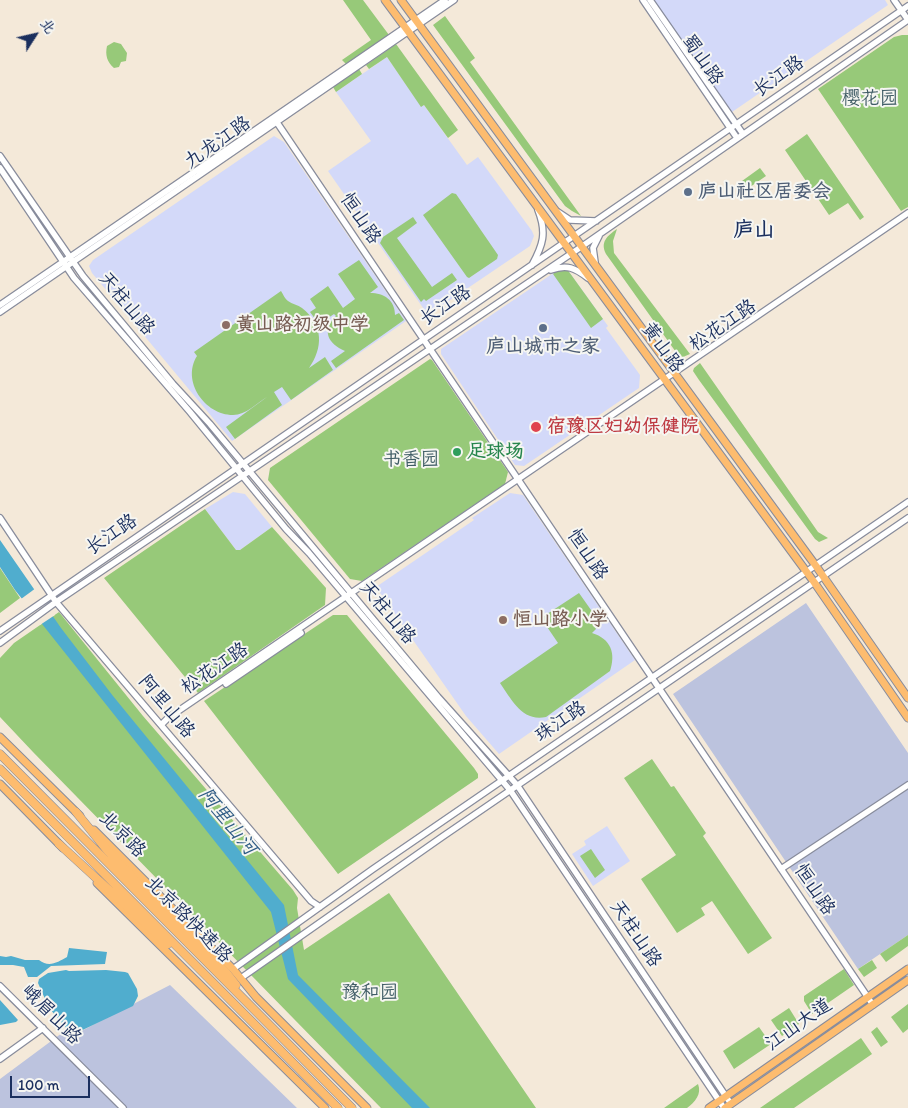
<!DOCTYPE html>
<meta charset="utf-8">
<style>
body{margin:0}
#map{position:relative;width:908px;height:1108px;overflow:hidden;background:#f4e9d9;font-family:Itim,"LXGW WenKai TC",sans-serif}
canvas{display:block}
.north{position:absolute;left:10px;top:10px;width:50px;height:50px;-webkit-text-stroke:4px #f6f6f2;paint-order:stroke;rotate:55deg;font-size:14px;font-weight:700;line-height:20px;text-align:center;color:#1b2f5e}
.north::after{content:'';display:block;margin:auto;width:18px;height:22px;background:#1b2f5e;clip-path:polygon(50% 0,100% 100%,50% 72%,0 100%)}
.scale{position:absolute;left:10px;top:1076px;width:80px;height:22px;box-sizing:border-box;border:2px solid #1b2f5e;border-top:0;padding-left:6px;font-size:15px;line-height:18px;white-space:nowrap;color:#1b2f5e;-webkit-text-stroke:4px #f6f6f2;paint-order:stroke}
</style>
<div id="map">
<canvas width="908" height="1108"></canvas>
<div class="north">北</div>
<div class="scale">100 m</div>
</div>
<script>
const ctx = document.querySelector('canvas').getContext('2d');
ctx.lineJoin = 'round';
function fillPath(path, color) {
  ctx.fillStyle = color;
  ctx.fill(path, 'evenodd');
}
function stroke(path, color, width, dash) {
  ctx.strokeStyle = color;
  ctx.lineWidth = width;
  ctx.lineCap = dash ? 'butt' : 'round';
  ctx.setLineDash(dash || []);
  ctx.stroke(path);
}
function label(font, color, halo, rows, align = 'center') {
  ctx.font = font + ' Itim,"LXGW WenKai TC",sans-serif';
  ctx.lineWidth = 4;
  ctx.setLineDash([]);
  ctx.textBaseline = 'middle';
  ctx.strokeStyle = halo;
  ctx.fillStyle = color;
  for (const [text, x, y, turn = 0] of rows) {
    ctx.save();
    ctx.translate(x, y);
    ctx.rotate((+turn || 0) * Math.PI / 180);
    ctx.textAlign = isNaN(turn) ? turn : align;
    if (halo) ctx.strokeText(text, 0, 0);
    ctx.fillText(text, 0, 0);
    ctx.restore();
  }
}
fillPath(new Path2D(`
 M653,0H885L888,5L732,112L729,109Z
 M387,57L421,106L424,105L467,165L478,157L532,231L534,236L530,246L428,315L328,171L371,141L336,92Z
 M274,136L284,142L406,321L232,441L92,273L89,266L93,260Z
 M567,269L608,326L606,328L640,375L639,388L524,466L515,465L441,354V349L558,270Z
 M233,492L245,494L272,527L240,550H236L205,509Z
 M510,493L523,495L635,660L499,754L466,716L376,587L474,520L472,518Z
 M607,826L630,861L593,886L572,854L586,845L584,841Z`), '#d3d9f9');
fillPath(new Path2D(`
 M806,603L908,753V935L858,969L673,694Z
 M170,985L297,1108H0V1079L62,1033L68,1038Z`), '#bcc3de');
fillPath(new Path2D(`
 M343,0H363L389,35L346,64L342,60L371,40Z
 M445,16L475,58L470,62L581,216L572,211L565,206L433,25Z
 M902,35H908V207L901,211L818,89L894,37Z
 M114,42L121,44L127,53L126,61L121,62L119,67L114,68C107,62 105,55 107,46Z
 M396,44L458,130L448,138L424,105L421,107L387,57L369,69L366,65Z
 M359,69L362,74L336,92L333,87Z
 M807,134L864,217L860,220L848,203L829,215L785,150Z
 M760,168L766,176L750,187L748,185L746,186L742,181Z
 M452,193L456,194L498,255L497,259L469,278L467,277L423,215Z
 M413,217L417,223L397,238L432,287L452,273L457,280L426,301L424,299L421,302L380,243L383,237Z
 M617,229L613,241L614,253L690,354L683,357L678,355L606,254C600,242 607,236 617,229Z
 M359,260L378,287L370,293C384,293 395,300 395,315L399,313L404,320L336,368L331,361L345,351C328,344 321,330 336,316L334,314L319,324L310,312L316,308L310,299L328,286L343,308L355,299L338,274Z
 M567,269L603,319L591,328L553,274L558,270Z
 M281,291C283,294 285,299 288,301C292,304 298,305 302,308C324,325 323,348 309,368L325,357L333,370L291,400L282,387L274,392L282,405L235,439L226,427L267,397C257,403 246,415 233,415C205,415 181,381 197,356L194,352Z
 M430,359L432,360L508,472L505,484L362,581L350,579L268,480L270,468Z
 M700,363L818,532L828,538L819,542L815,539L699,380L693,371L694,368Z
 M205,509L236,550H240L272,527L326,588L325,605L198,693L104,578Z
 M0,568L20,598L0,613Z
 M579,593L596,617L591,621L596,629L592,633C611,639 616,653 610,671L546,717C522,722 512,700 500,683L558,643L541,618Z
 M59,612L143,716L293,890L298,898L297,908L304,950L389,893L536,1108H381L33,752L0,717V658L14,643Z
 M333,615H347L474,768L478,774V778L338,874L204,701Z
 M652,759L671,787L674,786L706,833L703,836L772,938L748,954L712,901L701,908L705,915L677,933L641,879L676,855L624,778Z
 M591,849L605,870L595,878L580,856Z
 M908,935V946L886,962L880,954Z
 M872,960L877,968L864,977L858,969Z
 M844,969L854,985L812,1014L804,1001V996Z
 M908,1004V1029L903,1033L891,1017Z
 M789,1008L799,1024L782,1036L771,1020Z
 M759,1027L771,1044L734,1069L723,1051Z
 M877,1027L888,1042L881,1047L871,1032Z
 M861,1038L872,1054L794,1108H760Z
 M698,1084C702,1094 695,1102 687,1108H664Z`), '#97c979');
fillPath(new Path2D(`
 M0,540L61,628L113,696L284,905L298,975L430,1108H412L288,979L271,912L15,590L0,567Z
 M69,948L107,952L105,964L51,966L37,977H28L24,967L13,965H0V956L6,957L11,956L25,960H39C49,968 58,962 67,957Z
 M66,970L69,971L106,970L125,972L128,973L137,989L138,996L133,1006L72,1035L49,1008L38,983L39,979L48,973Z
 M0,1000L18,1020L16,1022L0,1025Z`), '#50adce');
fillPath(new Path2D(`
 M36,588L55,615L40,625L21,599Z`), '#f4e9d9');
const minor = new Path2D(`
 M643,0L737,138
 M650,0L743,134
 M894,0L908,20
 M276,121L873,1005
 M0,156L83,276L173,384L210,424L438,697L517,785L731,1104
 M0,168L74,278L190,412L286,529L309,553L510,790L724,1108
 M558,212L570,220L596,221
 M595,262L593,248L599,236
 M532,265C543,245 547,233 538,210
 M551,270C567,264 575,268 588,278
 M0,305L445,0
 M0,312L454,0
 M0,518L56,602L311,901L320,907
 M0,631L908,6
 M0,643L56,602L581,247L908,20
 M226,684L301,633
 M161,725L168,718L908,213
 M781,869L908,785
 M233,969L373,869L908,502
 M241,978L442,837L908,518
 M0,986L123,1108
 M0,1059L43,1028`);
const major = new Path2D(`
 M385,0L814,582L908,718
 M401,0L816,566L908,698
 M0,737L80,816
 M0,784L63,848
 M94,830L233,969L256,997L367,1108
 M97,883L325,1108
 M709,1108L908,969
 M725,1108L908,980`);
const highway = new Path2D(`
 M0,754L352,1108
 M0,769L338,1108
 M76,812L106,849L153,899L225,971L236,985
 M59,844L168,944`);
stroke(minor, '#888c9c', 8);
stroke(major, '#888c9c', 9);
stroke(highway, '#888c9c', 9);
stroke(minor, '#fff', 5.5);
stroke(major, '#fdbc6f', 7);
stroke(highway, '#fdbc6f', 8);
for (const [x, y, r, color] of [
 [688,192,5,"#5c6f8a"],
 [226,325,5,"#8d6e63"],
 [543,328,5,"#5c6f8a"],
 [536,427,6,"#e0444e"],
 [457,452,5,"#2e9e5b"],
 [503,620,5,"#8d6e63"]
]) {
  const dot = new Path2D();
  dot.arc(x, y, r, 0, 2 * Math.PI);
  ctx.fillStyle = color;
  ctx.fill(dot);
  stroke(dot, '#f6f6f2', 2);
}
label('19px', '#1b2f5e', '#f6f6f2', [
 ["蜀山路",702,60,55],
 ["长江路",779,77,-35],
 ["九龙江路",218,143,-35],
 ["恒山路",360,219,56],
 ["天柱山路",126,304,50],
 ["长江路",446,306,-34],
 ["松花江路",723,326,-34],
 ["黄山路",662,348,54],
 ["长江路",112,535,-34],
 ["恒山路",587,555,56],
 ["天柱山路",387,613,50],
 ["松花江路",215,669,-34],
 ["阿里山路",166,707,50],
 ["珠江路",561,722,-34],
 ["北京路",122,835,45],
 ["恒山路",814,890,56],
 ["北京路快速路",188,920,45],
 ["天柱山路",635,934,56],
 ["峨眉山路",51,1015,45],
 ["江山大道",799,1025,-35]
]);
label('19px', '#405d66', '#f6f6f2', [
 ["樱花园",870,99],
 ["书香园",411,460],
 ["豫和园",370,993]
]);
label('bold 19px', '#4e5e75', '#f6f6f2', [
 ["庐山社区居委会",698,192],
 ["庐山城市之家",543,347,"center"]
], 'left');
label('bold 19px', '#785e54', '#f6f6f2', [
 ["黄山路初级中学",236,325],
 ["恒山路小学",513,620]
], 'left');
label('bold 19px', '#be3a42', '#f6f6f2', [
 ["宿豫区妇幼保健院",547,427]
], 'left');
label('bold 19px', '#27864d', '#f6f6f2', [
 ["足球场",467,452]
], 'left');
label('italic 20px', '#2e5b85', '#f6f6f2', [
 ["阿里山河",227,822,51]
]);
label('bold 21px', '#1b2f5e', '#f6f6f2', [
 ["庐山",754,231]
]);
</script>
